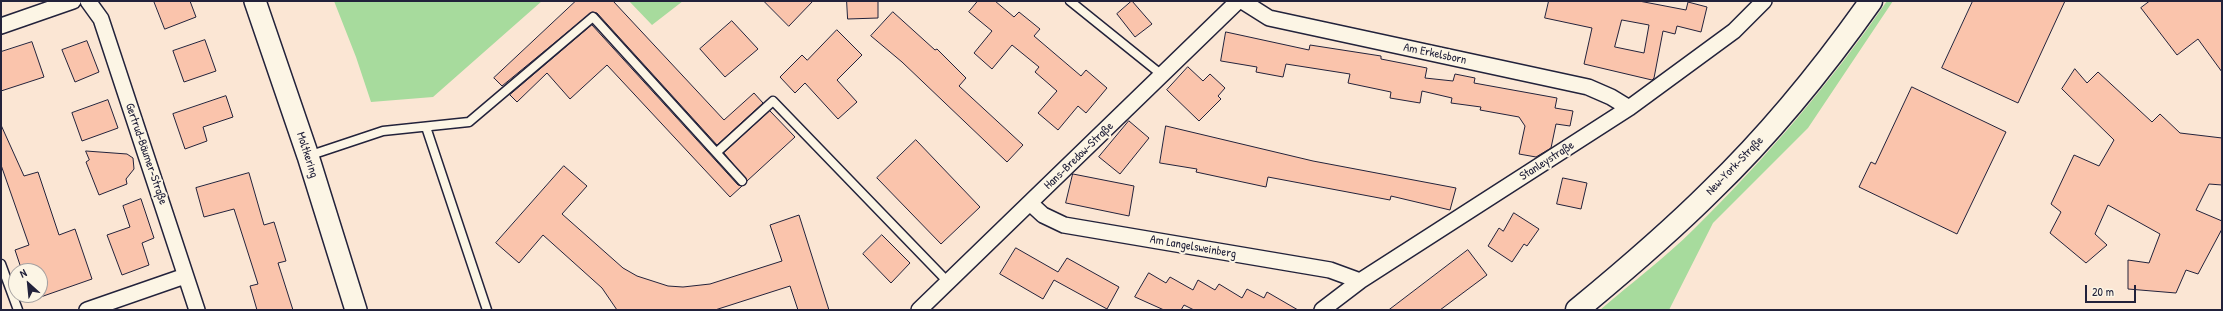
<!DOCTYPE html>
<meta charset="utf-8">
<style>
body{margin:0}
#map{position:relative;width:2223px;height:311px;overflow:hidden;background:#fbe6d4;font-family:"Patrick Hand",sans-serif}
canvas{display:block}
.frame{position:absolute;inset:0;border:2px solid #22223b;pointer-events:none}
.north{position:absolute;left:8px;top:263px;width:40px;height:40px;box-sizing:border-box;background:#fcf5e5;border:1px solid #a5a1a1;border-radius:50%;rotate:333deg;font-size:11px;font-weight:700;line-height:16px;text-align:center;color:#22223b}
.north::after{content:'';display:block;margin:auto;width:14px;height:18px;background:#22223b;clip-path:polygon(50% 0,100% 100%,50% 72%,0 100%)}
.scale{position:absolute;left:2085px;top:285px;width:51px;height:18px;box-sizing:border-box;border:2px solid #22223b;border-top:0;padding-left:5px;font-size:12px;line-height:14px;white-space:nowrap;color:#22223b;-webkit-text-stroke:3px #fcf5e5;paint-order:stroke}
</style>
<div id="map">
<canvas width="2223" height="311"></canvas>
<div class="frame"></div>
<div class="north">N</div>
<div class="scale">20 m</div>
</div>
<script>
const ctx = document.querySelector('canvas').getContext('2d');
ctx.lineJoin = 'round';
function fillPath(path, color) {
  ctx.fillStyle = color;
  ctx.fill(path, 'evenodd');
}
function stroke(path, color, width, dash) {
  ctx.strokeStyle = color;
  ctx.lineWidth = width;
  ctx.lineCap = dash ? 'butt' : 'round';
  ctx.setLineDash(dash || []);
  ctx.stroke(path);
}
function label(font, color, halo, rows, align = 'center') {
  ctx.font = font + ' "Patrick Hand",sans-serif';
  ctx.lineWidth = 4;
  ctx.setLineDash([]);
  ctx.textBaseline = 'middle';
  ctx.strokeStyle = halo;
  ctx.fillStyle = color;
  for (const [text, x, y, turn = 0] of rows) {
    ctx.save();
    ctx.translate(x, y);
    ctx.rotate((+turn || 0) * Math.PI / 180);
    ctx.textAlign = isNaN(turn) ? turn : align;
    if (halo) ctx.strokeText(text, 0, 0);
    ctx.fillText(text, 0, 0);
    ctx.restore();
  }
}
fillPath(new Path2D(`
 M334,1H542L433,97L371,102L356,57Z
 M629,1H683L652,25Z
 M1887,1H1893L1808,128L1713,223L1669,310H1600C1631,283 1665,258 1694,229C1767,157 1829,85 1887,1Z`), '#a7db9d');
const building = new Path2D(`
 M154,1H190L196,17L165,29Z
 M576,1H613L724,120L754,93L763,103L717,145L597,13L592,12L502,86L494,78Z
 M764,1H813L789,26Z
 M847,1H878V18L848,19Z
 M978,1H995L1014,17L1019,12L1040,29L1034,36L1081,76L1086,70L1107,88L1086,113L1078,106L1058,130L1038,113L1057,91L1035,72L1039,67L1012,45L992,69L974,53L992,31L969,12Z
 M1132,1L1152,24L1135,37L1117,14Z
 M1549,1H1639L1686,10L1688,2L1707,7L1701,32L1677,26L1675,34L1663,31L1654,78L1652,80L1584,64L1592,28L1545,18ZM1622,20L1649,25L1644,53L1615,47Z
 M1973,1H2065L2018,103L1942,68Z
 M2150,1H2222V72L2198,39L2177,55L2141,8Z
 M893,12L935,50L937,49L966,78L959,86L1023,145L1007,162L902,62L871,36Z
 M732,21L758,49L725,77L700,49Z
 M592,25L738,185L742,186L730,197L607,65L570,99L547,73L517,102L510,95Z
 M837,30L862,55L837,80L857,102L838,119L805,83L795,93L780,77L802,55L807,60Z
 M1226,32L1309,50L1310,45L1381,56V59L1427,68L1425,78L1453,81L1455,74L1475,78L1474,83L1557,98L1555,108L1573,111L1570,126L1556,124L1551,148L1536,157L1519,154L1525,126L1519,117L1480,110L1481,107L1451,103L1452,98L1422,91L1420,103L1390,98L1391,92L1348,83L1350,74L1286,64L1283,77L1256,72L1257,67L1221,61Z
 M205,40L216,71L184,82L173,51Z
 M87,41L99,72L75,82L62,50Z
 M32,42L44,77L1,91V52Z
 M1188,67L1203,81L1210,74L1225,88L1218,96L1221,99L1199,121L1167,90Z
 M2075,69L2087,83L2098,72L2152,122L2160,114L2180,133L2222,138V185L2209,184L2196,210L2222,221V229L2198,274L2186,270L2176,293L2128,289V260L2149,263L2160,234L2108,205L2095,234L2107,245L2086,263L2050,233L2061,212L2051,204L2074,155L2099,166L2114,140L2062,89Z
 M1912,87L2006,132L1957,234L1859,187L1871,162L1875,164Z
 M226,96L233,117L203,127L207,141L185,149L173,114Z
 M108,100L118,128L82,141L72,113Z
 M770,111L795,137L747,181L724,153Z
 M1129,121L1149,138L1120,174L1099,157Z
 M1,125L24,176L38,172L59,235L75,229L92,279L32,300L30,295H40V271H22L15,250L29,245L1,165Z
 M1166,126L1313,161L1456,188L1450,210L1391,196L1390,200L1268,177L1266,187L1196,172L1197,169L1160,163Z
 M916,140L980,207L941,244L877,178Z
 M86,151L127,154L133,158L134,169L126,179L127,184L99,195L86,162L89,160Z
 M564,166L587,186L562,214L623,268L637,276L668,286L683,287L710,284L782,261L770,225L799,215L829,310H798L790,286L715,310H617L602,288L543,235L519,263L496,243Z
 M249,173L264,225L274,222L286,261L278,263L293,310H257L250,286L258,284L234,209L204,217L196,188Z
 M1073,174L1134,186L1129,216L1066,203Z
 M1563,178L1587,183L1581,209L1557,204Z
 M141,199L154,238L142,243L149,265L122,275L107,235L130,227L123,206Z
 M1514,213L1539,229L1527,246L1524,244L1512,262L1488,246L1499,228L1503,231Z
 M882,235L910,263L891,283L863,254Z
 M1016,248L1058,272L1067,258L1119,287L1107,309L1054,280L1043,299L1000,274Z
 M1468,250L1487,275L1440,310H1389Z
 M1149,273L1166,283L1170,277L1193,290L1198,280L1215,290L1219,284L1242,298L1247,289L1264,298L1267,292L1298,310H1194L1184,305L1181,310H1164L1135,297Z`);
fillPath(building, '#fac4ac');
stroke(building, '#22223b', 1);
const lane = new Path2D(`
 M1070,1L1162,75
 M426,127L487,310
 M717,152L773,101L948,282
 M308,156L383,131L469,122L593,17L742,181
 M1,264L18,310`);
const street = new Path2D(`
 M88,1L101,19L197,310
 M1242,1L1269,18L1588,87L1611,97L1629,108
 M1,26L73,1
 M1030,203L1043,215L1064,225L1330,270L1360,281
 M87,310L185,276
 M919,310L1238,1
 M1322,310L1360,281L1629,108L1734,31L1764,1`);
const secondary = new Path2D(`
 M255,1L308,156L356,310`);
const primary = new Path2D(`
 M1577,310C1623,272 1669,233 1711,191C1771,133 1823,69 1871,1`);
stroke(lane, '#22223b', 11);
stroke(street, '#22223b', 18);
stroke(secondary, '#22223b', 24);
stroke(primary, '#22223b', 25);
stroke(lane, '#fcf5e5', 8);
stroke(street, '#fcf5e5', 15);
stroke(secondary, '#fcf5e5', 21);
stroke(primary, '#fcf5e5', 22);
label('12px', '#22223b', '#fcf5e5', [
 ["Am Erkelsborn",1435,54,12],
 ["Gertrud-Bäumer-Straße",146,154,71],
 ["Moltkering",307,155,72],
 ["Hans-Bredow-Straße",1079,156,-44],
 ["Stanleystraße",1547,161,-33],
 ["New-York-Straße",1735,166,-46],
 ["Am Langelsweinberg",1193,247,10]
]);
</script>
